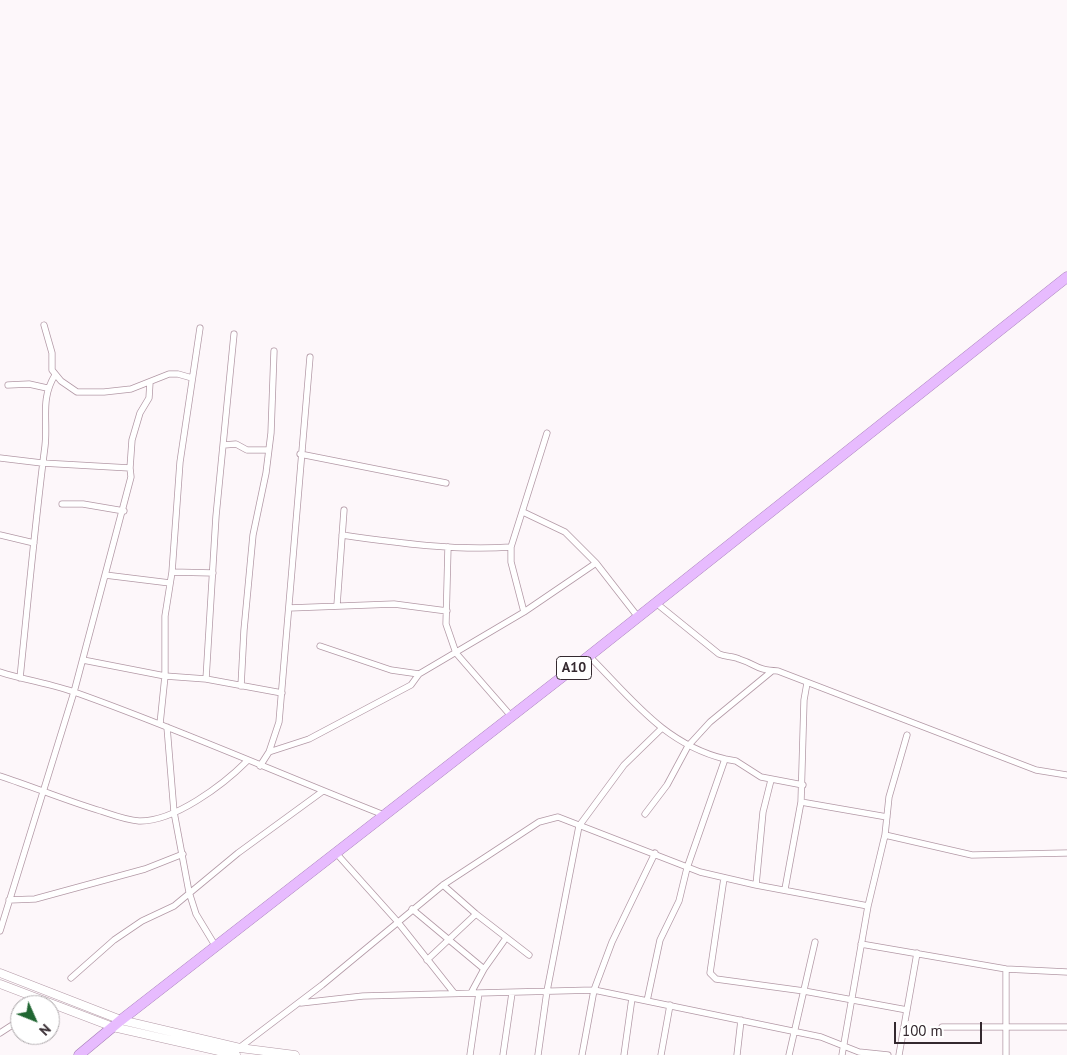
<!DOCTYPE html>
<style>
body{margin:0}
#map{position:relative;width:1067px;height:1055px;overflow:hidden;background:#fdf7fa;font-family:"PT Sans",sans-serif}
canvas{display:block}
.north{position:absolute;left:10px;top:995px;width:50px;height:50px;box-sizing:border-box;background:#fff;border:1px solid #aea9ac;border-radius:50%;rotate:134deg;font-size:14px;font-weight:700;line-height:20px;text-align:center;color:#34292f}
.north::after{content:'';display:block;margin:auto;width:18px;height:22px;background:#206632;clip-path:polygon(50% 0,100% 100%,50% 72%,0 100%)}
.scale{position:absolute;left:894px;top:1022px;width:88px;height:22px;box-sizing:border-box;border:2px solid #34292f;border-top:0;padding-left:6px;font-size:15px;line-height:18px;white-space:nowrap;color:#34292f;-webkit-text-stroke:4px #fff;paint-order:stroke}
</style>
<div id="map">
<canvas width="1067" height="1055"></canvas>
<div class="north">N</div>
<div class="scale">100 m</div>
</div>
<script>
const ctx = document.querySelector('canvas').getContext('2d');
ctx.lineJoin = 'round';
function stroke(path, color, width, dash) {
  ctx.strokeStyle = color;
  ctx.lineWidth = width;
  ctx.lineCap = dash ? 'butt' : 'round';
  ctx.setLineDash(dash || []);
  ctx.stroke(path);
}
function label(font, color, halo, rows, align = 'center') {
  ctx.font = font + ' "PT Sans",sans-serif';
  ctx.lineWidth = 4;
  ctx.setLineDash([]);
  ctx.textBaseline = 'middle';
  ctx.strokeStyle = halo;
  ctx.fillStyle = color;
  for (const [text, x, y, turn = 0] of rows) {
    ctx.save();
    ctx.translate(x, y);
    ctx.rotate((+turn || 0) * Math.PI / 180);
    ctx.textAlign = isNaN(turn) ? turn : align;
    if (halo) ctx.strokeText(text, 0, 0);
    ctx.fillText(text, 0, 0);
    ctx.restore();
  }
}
const minor = new Path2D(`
 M44,325L52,353V370L61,381L77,392H104L131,389L169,374H178L192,378
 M8,385L29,384L47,388
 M224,445L236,444L247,450H268
 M300,454L446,483
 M0,458L42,463L130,468L131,477L74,692L0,931
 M130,468L132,440L140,413L149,398L150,382
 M62,504H83L124,511
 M523,512L565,532L596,563
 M0,535L34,543
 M342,535C398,543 455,551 511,547
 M448,547L446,624L456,653L511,716
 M172,572L213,573
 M105,575L170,583
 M656,603L719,654C726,657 733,656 739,659C758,665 755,670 778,671L1036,770L1067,775
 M337,605L344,510
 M289,608L394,604L447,611
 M524,612L511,562V547L547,433
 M320,646L391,670L419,674
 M589,656C632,699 664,744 725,759L687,868L679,901L660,940L647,1001
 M83,660L165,676L206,679L282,693
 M0,672C25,680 52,684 77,693C181,730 282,775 384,815
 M20,678C28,601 35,523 45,446C48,420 40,399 55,375
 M206,679L216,516L234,334
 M241,686L244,630L253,535L266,473L271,433L274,351
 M160,724L165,676V616L172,572L180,462L200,328
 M167,727L174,812L189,892L196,914L216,947
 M269,752L309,739L411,685L419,674L524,612L596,563L638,617
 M725,759L736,761L761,777L803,785
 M260,766L269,752L279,722L310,357
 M0,776C34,787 67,801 101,811C113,815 126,820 139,821C174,822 223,785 247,761
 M801,802L887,817
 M645,814L667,785L688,746L710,722L772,671
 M885,835L972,855L1067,853
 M336,853L397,921L454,993
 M724,878L710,973L716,979L804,991L907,1010
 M443,885L476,914L529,955
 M756,885L763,812L771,780
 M785,889L801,802L804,700L807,683
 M9,900L35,899L145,869L183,854
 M412,909L484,969
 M861,944L1006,969L1067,972
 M427,960L476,914
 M71,978L114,940L142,921L174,906L238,853L323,791
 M471,993L484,969L506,938
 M301,1003L363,996L594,990L821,1037L859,1052L888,1055
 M942,1027H1067
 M0,1033L20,1020
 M239,1048L322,985L443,885L539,822L558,817L700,872L756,885L868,906
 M470,1055L479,993
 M503,1055L512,993
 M538,1055L547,991L579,826L624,765L661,729
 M582,1055L594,990L612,942L655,853
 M624,1055L632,998
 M661,1055L670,1005
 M737,1055L741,1020
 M789,1055L815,942
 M842,1055L868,906L885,835L889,797L907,735
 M899,1055L917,953
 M1006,1055V969`);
const secondary = new Path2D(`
 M0,973L121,1020L240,1048L295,1055
 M0,984L113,1027L236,1055`);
const trunk = new Path2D(`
 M79,1055L121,1020L589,656L1067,277`);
stroke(minor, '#b399a6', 7);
stroke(secondary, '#b399a6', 9);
stroke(trunk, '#a47db6', 11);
stroke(minor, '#fff', 5.5);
stroke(secondary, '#fff', 8);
stroke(trunk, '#e7bbfe', 10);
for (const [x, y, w] of [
 [574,668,35]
]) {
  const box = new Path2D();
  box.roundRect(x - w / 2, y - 11.5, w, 23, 4);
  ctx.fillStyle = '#fff';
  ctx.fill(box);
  stroke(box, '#34292f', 1);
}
label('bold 14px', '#34292f', null, [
 ["A10",574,668]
]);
</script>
